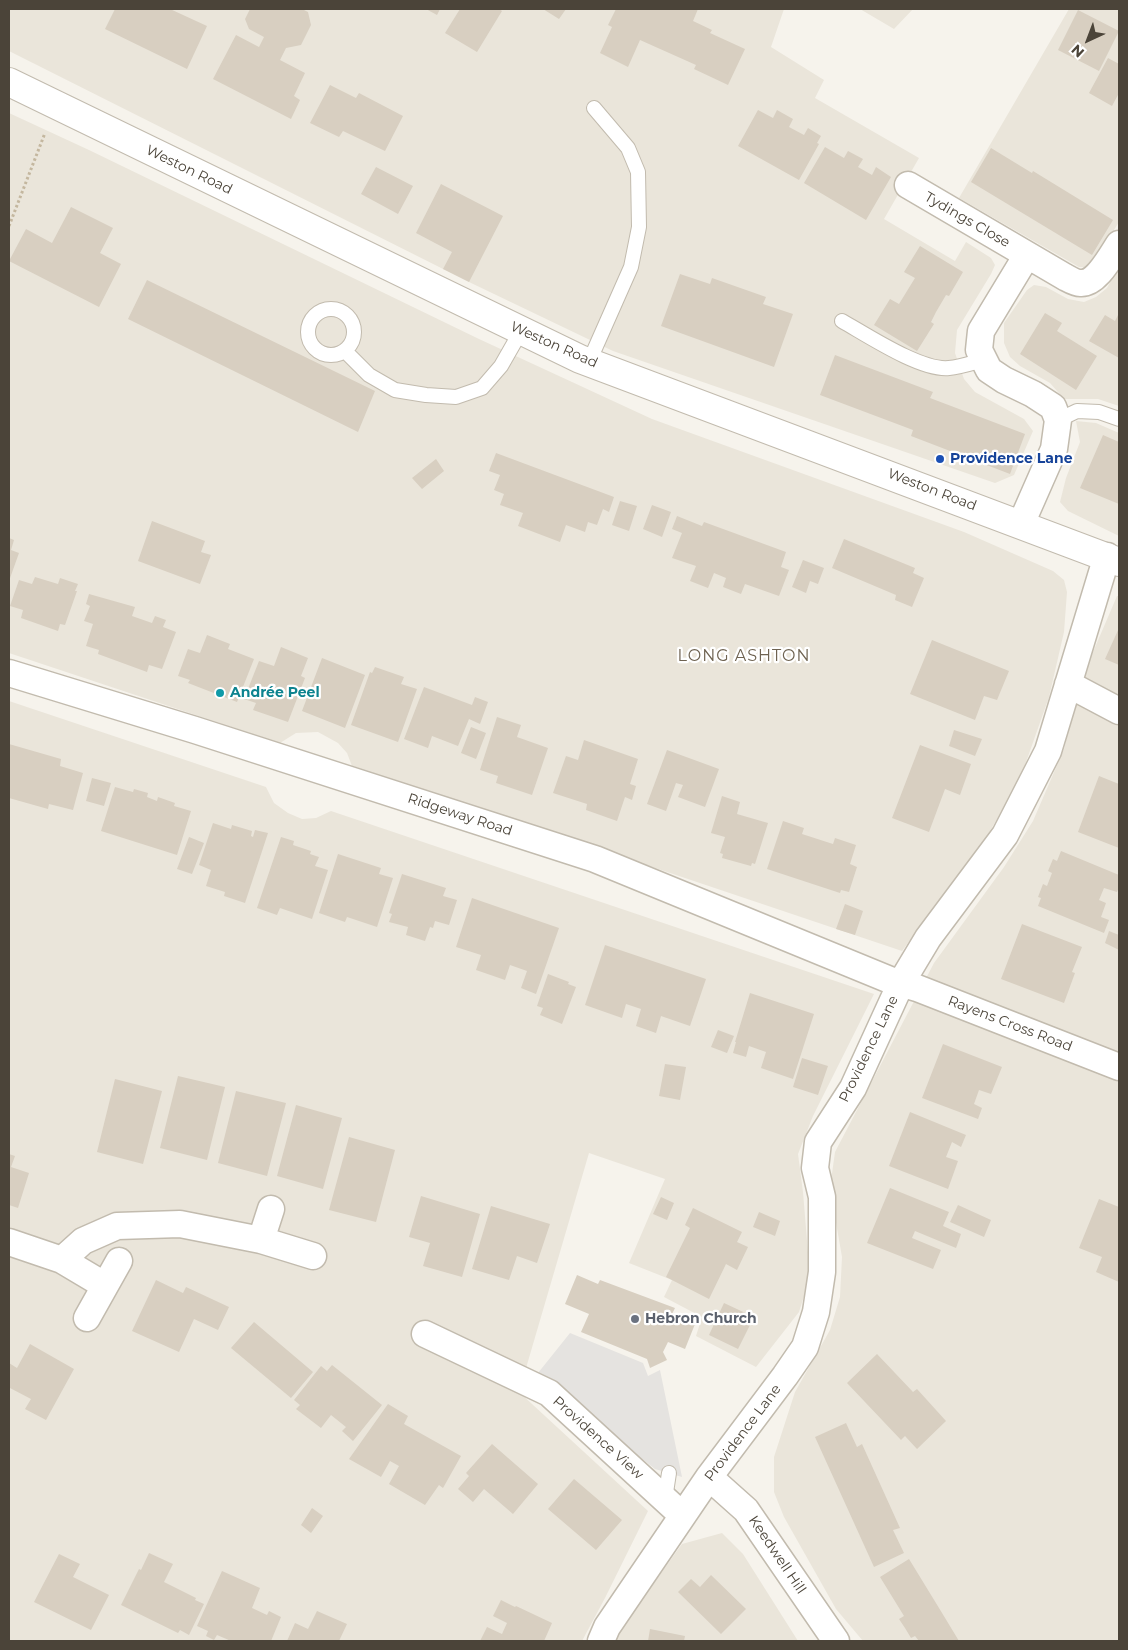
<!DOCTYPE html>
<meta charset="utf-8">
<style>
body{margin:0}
#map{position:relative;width:1128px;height:1650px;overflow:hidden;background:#f6f3ec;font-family:Montserrat,sans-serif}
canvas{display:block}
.frame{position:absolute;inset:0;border:10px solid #4b4439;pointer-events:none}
.north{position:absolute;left:1063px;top:15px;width:50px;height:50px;-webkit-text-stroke:4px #fff;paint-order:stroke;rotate:223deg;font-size:14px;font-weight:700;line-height:20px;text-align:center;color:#4b4439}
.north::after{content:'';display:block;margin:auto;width:18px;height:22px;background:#4b4439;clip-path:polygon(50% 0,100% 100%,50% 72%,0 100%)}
</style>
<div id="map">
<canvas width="1128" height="1650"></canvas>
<div class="frame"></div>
<div class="north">N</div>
</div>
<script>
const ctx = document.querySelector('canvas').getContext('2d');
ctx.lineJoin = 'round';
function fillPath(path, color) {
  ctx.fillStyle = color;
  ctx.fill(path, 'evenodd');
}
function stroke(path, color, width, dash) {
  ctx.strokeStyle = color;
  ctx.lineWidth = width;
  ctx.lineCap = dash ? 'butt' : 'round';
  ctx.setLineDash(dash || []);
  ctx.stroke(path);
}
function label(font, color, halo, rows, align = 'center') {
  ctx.font = font + ' Montserrat,sans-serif';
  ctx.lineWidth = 4.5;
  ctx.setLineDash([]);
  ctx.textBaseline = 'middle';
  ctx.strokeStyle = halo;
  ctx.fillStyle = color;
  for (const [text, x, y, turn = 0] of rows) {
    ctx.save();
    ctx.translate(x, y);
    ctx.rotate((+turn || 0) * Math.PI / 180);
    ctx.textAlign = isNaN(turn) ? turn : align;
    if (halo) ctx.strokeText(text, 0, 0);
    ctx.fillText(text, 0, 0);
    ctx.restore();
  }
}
fillPath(new Path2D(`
 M9,9H784L771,47L824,80L815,98L919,158L884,219L955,261L966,242L991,258L995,265L991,274L957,330L955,353L964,379L975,392L1024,419L1033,431L1014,475L995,483L613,351L469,282L9,51Z
 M860,9H913L894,29Z
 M1069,9H1119V222L1092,265L1086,267H1079L959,198Z
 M9,113L89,150L479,339L652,419L964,532L1053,571L1064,580L1067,592L1064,632L1049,697L1019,782L987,836L902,951L352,766L347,753L338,743L318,732L296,733L280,743L9,653Z
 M1119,265V406L1098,399H1064L1050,383L1020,366L1010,357L1004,343V323L1027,290L1034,285L1046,287L1068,299L1084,302L1096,297L1107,288Z
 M1076,421L1096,423L1119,433V536L1068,511L1060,502L1066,478L1080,442Z
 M1117,596H1119V1641H863L836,1609L784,1517L774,1492V1457L795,1392L830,1330L840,1297L842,1257L830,1188L835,1152L934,963L1004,867L1033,821L1064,749L1081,680Z
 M9,701L266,787L274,803L288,813L302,819L316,818L331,811L874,994L813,1116L798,1154L803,1192L810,1277L799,1312L756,1367L696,1336L702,1317L664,1297L672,1280L629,1263L665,1179L589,1153L519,1392L648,1511L605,1598L582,1641H9Z
 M722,1533L743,1554L798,1641H614L616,1635L682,1544Z`), '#eae5da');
fillPath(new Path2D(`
 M570,1333L643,1363L648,1376L660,1370L682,1477L655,1469L608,1432L538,1373Z`), '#e5e3e0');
fillPath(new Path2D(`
 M115,9H170L207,26L187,69L105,29Z
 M250,9H302L308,12L311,25L301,45L286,48L280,60L305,73L294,96L300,100L291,119L213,79L236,35L259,47L264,37L249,29L245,19Z
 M426,9H440L437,15Z
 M460,9H499L502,11L477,52L445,33Z
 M543,9H566L559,19Z
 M616,9H698L693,21L712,30L710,33L745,49L728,85L694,69L696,65L640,40L628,67L600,53L612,27L608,25Z
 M1078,10L1119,31L1099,71L1058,50Z
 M1108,58L1119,64V93L1112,106L1089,93Z
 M330,85L356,98L359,93L403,116L385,151L343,131L339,137L310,123Z
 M758,110L773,118L777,110L793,119L789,127L804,135L808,128L821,136L817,143L819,144L799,180L738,146Z
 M825,147L844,158L848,151L863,159L858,167L872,175L876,167L891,177L866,220L804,183Z
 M991,148L1032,173L1033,171L1113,220L1092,255L971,182Z
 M376,167L413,186L398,214L361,194Z
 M441,184L503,216L469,282L443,269L452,252L416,233Z
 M71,207L113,228L100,253L121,264L99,307L9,261L26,229L52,243Z
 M920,246L963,272L949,296L946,295L936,312L931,322L934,324L917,351L874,325L890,299L899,304L915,278L904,272Z
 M680,274L710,284L712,278L766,297L763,304L793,314L774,367L661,326Z
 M147,280L375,391L358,432L128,319Z
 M1045,313L1062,323L1057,331L1097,356L1076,390L1020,354Z
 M1119,313V358L1089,341L1105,315L1115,321Z
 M835,355L933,392L930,398L1025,434L1010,474L911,436L913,430L820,395Z
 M1103,435L1119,442V504L1080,488Z
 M496,453L614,497L609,512L603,509L597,525L588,522L585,532L566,525L560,542L518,526L523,513L500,505L504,494L494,490L500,475L489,471Z
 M436,459L444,471L422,489L412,478Z
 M620,501L637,506L629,531L612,525Z
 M652,505L671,512L662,537L643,529Z
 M677,516L702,526L704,522L786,552L781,567L789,570L779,596L745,584L741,594L723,587L726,578L714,573L708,588L690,581L696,566L672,558L682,533L672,529Z
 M152,521L205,541L201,552L211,555L200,584L138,561Z
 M9,538L14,540L11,550L19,553L9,581Z
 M844,539L915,568L913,573L924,578L912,607L895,600L896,595L832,568Z
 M803,560L824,568L818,584L810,581L806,593L792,587Z
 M35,577L58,584L60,578L78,584L75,591H77L65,625L60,624L58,631L21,618L23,610L10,606L19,580L32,584Z
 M89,594L135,607L132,616L152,623L155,616L166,620L163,627L176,632L162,669L149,665L147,672L98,654L99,650L86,646L93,624L84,621L90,606L86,604Z
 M1119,628V665L1105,659Z
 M207,635L230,644L228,649L254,659L237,702L188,683L190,680L178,676L188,649L200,653Z
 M932,640L1009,671L997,700L984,696L975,720L910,694Z
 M281,647L308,658L301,676L305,678L288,722L253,710L256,703L244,699L259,661L274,666Z
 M322,658L365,675L345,728L302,711Z
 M375,667L404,677L401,684L417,689L398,742L351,725L370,672L372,673Z
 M424,687L472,705L475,697L488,702L480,724L469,719L458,746L432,736L428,748L404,739Z
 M497,717L521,725L517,737L548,748L532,795L496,783L498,776L480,770Z
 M471,727L486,733L476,759L461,753Z
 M954,730L982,739L975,756L949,746Z
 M584,740L638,759L630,784L636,786L632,800L625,797L617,821L586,810L587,804L553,793L566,756L578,760Z
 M9,744L61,759L60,766L83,773L73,810L49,804L48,809L9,798Z
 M920,745L971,764L960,795L945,789L929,832L892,818Z
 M667,750L719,769L705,807L678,797L683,785L676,783L666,811L647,804Z
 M1099,776L1119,784V848L1078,832Z
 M92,778L111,783L104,806L86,801Z
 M115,787L133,792L134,789L148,793L147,797L157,801L158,797L175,803L174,806L191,811L177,855L101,831Z
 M722,796L740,802L737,814L768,823L755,864L752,863L751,866L722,858L723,854L720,853L725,837L711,833Z
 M783,821L804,828L802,834L833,844L835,838L856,845L850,864L857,867L849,892L841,890L840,893L767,869Z
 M213,823L231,829L232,825L252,831L251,836L253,837L255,830L268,833L245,903L224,896L225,892L206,886L211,870L199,865Z
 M189,837L204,843L192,874L177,869Z
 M281,837L294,841L293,845L311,851L310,854L319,857L315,866L328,870L312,919L280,908L277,915L257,908Z
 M1061,851L1119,875V887L1117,892L1104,888L1099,900L1106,903L1101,917L1109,920L1104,933L1038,906L1041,898L1038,897L1043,884L1047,886L1052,873L1048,871L1053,859L1057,861Z
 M338,854L381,868L379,874L393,878L377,927L347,917L345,922L319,913Z
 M402,874L446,888L443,896L457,900L449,925L435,921L433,928L430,927L425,941L406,935L408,927L389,922L392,914L389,913Z
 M472,898L559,928L536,994L521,988L527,971L510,965L505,980L476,970L481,955L456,947Z
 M845,904L863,911L855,935L836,929Z
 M1022,924L1082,947L1072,972L1075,973L1064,1003L1001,979Z
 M1109,931L1119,935V950L1105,943Z
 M605,945L706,979L690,1026L661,1016L656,1033L636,1026L641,1009L626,1004L622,1018L585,1005Z
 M548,974L569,982L568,984L576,987L562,1024L540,1015L543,1008L537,1006Z
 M750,993L814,1014L793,1079L761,1068L766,1052L749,1046L746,1057L733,1053L736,1042H735Z
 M718,1030L734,1036L727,1053L711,1047Z
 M943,1044L1002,1067L991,1094L979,1090L974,1104L982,1108L978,1119L922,1098Z
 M802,1058L828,1066L818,1095L793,1087Z
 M665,1064L686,1067L680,1100L659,1096Z
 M178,1076L225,1087L207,1160L160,1148Z
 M115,1079L162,1091L143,1164L97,1152Z
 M236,1091L286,1103L267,1176L218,1163Z
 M296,1105L342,1118L323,1189L277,1176Z
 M910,1112L966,1135L961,1147L952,1142L946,1157L958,1161L948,1189L889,1166Z
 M349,1137L395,1150L376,1222L329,1210Z
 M9,1154L15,1156L11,1167L29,1173L18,1208L9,1205Z
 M890,1188L949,1212L943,1226L961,1234L956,1248L915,1231L912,1238L941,1250L933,1269L867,1243Z
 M421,1196L480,1214L462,1277L423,1266L430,1243L409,1237Z
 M661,1197L674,1203L667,1220L653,1214Z
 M1099,1199L1119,1207V1282L1096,1272L1102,1257L1079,1248Z
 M958,1205L991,1220L984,1237L950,1222Z
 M491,1206L550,1224L537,1263L517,1256L509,1280L472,1269Z
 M693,1208L742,1232L737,1242L748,1247L737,1270L726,1264L709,1299L666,1277L690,1228L685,1225Z
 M759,1212L780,1221L775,1236L753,1227Z
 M577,1275L598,1284L600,1280L675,1308L672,1314L695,1324L685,1349L668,1342L663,1352L667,1360L650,1368L647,1359L581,1332L589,1314L565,1304Z
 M156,1280L183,1293L186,1287L229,1307L218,1330L194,1319L179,1352L132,1331Z
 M724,1303L754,1317L738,1349L709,1335Z
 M254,1322L313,1372L291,1398L231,1348Z
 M30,1344L74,1369L46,1420L25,1409L31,1399L10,1388L9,1391V1363L17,1368Z
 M877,1354L913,1392L917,1389L946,1421L917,1449L905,1436L901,1440L847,1383Z
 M332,1365L382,1405L353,1441L342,1431L346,1427L331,1415L321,1428L296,1409L300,1405L294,1400L321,1366L327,1371Z
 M388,1404L408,1416L404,1424L461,1456L443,1488L439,1485L425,1505L389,1484L399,1466L390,1461L381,1477L349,1459Z
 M846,1423L857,1447L862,1444L900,1528L893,1530L904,1553L874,1567L815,1437Z
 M492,1444L538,1484L513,1514L484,1489L473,1502L458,1489L469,1476L466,1473Z
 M574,1479L622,1520L596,1550L548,1509Z
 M312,1508L323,1516L311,1533L301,1525Z
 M149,1553L173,1564L164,1582L196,1598L195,1600L204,1604L189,1635L180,1630L178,1633L121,1605L139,1569L141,1570Z
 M59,1554L80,1564L73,1577L109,1595L91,1630L34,1602Z
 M909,1559L939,1608L959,1641H919L915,1636L911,1638L905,1628L899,1619L904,1616L880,1577Z
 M222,1571L260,1588L252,1608L267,1615L269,1611L281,1617L271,1641H231L217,1635L214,1640L206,1636L208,1631L197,1626Z
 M711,1575L746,1609L721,1634L678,1592L691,1579L700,1587Z
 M501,1600L515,1607L516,1606L552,1623L544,1641H480L487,1627L502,1634L507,1623L493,1616Z
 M317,1611L347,1624L339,1641H287L295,1623L308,1629Z
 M650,1629L685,1636L684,1641H648Z`), '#d8cfc1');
const service = new Path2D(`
 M308 332a23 23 0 1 1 46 0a23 23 0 1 1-46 0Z
 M842,321C867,335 921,371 949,368C960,367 972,363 983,360
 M345,351L369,375L395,390L426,395L456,397L482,388L501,366L521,331
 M589,362L631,267L639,227L638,172L628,148L594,108
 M1058,420L1077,411L1099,412L1119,419
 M665,1499L669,1473`);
const minor = new Path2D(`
 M908,185L1065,277C1069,279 1075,283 1080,283C1096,285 1111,256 1119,244
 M1021,524L1054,449L1058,420L1053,407L1033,394L1004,380L989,370L979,350L981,331L1027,255
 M9,673L195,730L595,859L890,980L917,988L1119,1067
 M1068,684L1119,711
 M261,1240L271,1209
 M9,1242L62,1260
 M104,1285L62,1260L83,1241L117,1226L180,1224L261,1240L313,1256
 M87,1318L119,1261
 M425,1334L549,1393L682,1515
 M709,1477L746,1510L836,1641
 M601,1641L607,1627L709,1477L785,1376L805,1347L816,1312L822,1272V1197L815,1168L818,1142L853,1088L901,983L928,938L1005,835L1048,751L1107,556`);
const tertiary = new Path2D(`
 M9,82L580,359L1119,562`);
stroke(service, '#c2bbae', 16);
stroke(minor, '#c2bbae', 29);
stroke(tertiary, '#c2bbae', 30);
stroke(new Path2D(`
 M9,226L45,133`), '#c4b79f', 3, [2.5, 2.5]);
stroke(service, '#fff', 14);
stroke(minor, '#fff', 26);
stroke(tertiary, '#fff', 28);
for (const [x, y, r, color] of [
 [940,459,5,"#1a4fb4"],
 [220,693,5,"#0f9aa8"],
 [635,1319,5,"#6b7280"]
]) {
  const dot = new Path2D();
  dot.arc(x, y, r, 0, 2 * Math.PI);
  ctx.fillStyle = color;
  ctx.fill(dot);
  stroke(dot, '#fff', 2);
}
label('14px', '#4b4439', '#fff', [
 ["Weston Road",189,170,26],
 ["Tydings Close",967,220,30],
 ["Weston Road",554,345,24],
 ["Weston Road",932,490,21],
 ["Ridgeway Road",460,815,18],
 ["Rayens Cross Road",1010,1024,21],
 ["Providence Lane",869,1049,-64],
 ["Providence Lane",743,1433,-53],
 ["Providence View",598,1438,42],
 ["Keedwell Hill",777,1555,56]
]);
label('bold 14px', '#164399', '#fff', [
 ["Providence Lane",950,459]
], 'left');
label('bold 14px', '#0d838f', '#fff', [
 ["Andrée Peel",230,693]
], 'left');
label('bold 14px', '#5b616d', '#fff', [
 ["Hebron Church",645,1319]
], 'left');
ctx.letterSpacing = '1px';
label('16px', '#6e6250', '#fff', [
 ["LONG ASHTON",744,656]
]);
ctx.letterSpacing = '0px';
</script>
